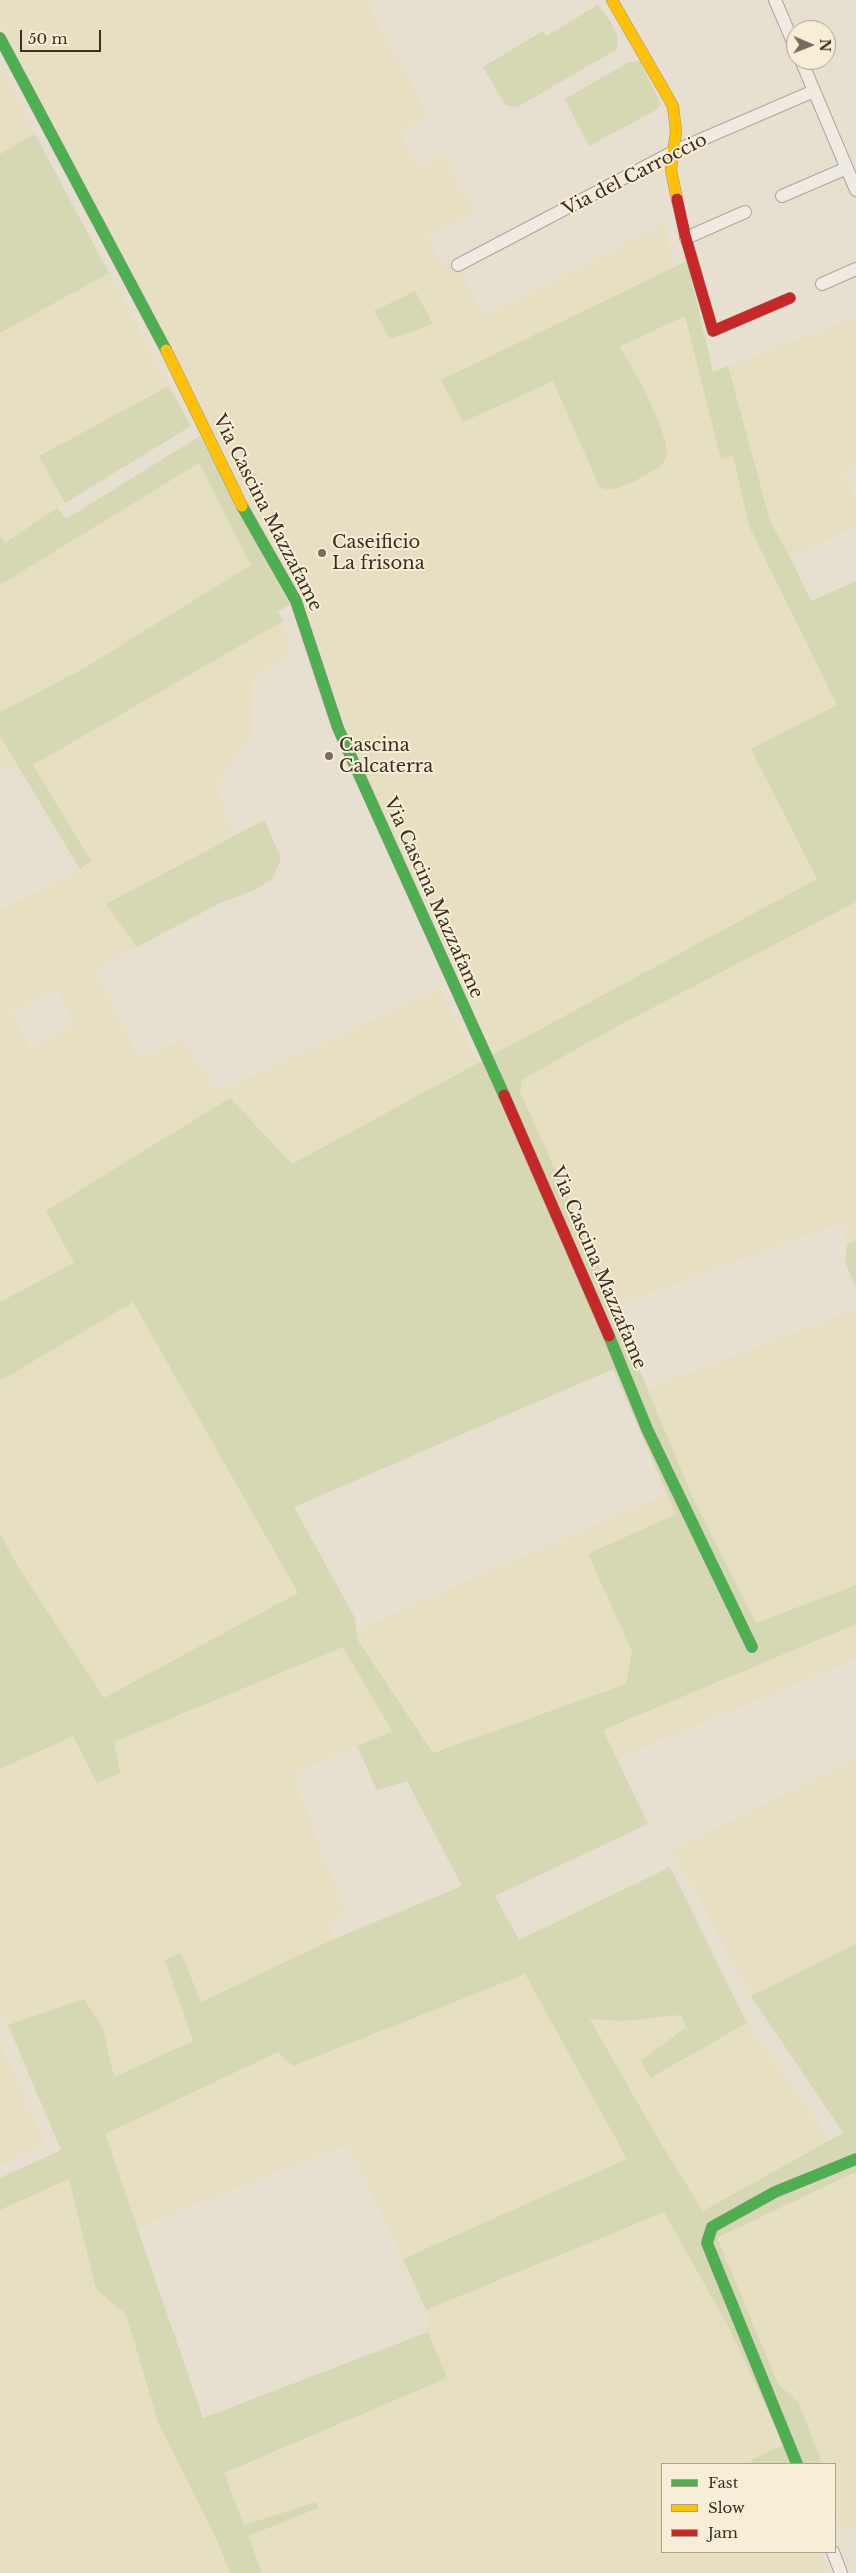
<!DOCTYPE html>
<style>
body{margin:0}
#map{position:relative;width:856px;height:2573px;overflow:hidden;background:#e7e0d1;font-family:"Libre Baskerville",serif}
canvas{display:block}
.legend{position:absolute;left:661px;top:2463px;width:175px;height:90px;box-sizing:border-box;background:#f7eed8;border:1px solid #ada18e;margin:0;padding:6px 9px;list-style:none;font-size:15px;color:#3d2e20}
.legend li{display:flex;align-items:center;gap:10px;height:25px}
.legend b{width:25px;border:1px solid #ada18e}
.north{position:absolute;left:786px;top:20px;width:50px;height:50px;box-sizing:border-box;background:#f7eed8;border:1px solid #ada18e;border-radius:50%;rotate:91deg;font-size:14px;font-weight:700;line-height:20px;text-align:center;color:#3d2e20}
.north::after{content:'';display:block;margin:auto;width:18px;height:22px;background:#786c5e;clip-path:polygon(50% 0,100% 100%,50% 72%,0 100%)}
.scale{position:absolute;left:20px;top:30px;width:81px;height:22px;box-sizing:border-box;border:2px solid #3d2e20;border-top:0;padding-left:6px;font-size:15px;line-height:18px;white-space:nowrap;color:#3d2e20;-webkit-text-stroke:4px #f7eed8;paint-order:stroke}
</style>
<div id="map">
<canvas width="856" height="2573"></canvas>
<ul class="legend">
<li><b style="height:6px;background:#4caf50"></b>Fast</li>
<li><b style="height:6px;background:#ffc107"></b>Slow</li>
<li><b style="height:6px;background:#c62828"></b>Jam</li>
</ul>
<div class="north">N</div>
<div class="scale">50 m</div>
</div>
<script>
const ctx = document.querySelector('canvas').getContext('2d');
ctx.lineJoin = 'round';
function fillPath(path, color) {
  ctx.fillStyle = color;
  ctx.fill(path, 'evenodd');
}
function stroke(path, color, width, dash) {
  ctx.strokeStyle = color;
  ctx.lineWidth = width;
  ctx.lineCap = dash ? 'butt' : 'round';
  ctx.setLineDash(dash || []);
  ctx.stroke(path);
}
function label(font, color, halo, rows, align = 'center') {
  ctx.font = font + ' "Libre Baskerville",serif';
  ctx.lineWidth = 4;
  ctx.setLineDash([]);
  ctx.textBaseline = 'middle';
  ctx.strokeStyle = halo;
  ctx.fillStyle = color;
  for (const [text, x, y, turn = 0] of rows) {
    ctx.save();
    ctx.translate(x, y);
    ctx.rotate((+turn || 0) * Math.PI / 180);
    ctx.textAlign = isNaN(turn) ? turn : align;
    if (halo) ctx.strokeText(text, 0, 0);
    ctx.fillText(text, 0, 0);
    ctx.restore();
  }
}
fillPath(new Path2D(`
 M0,0H378L368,5L429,116L399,132L420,167L444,153L474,212L427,236L443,267L455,261L484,316L665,223L674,267L441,380L463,422L553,380L568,418L625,355L619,347L685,316L721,459L733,454L749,526L837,705L751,749L817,879L492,1056L380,811L314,642L235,479L0,22Z
 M0,63L35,134L0,154Z
 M109,273L169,386L39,456L65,503L5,543L0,535V333Z
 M856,317V468L844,473L856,500V527L790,557L770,521L728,366Z
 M199,463L251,565L81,670L0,712V585Z
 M283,621L291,656L253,677L252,735L216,788L235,834L106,904L137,947L96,969L140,1058L182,1040L216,1089L233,1085L440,989L478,1063L292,1164L230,1098L46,1212L74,1263L0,1302V910L80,869L91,860L33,765ZM56,989L75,1024L31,1049L11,1013Z
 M0,736L15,765L0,773Z
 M856,902V1240L847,1245L841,1223L610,1308L520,1092L522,1080L612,1029Z
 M133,1301L298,1594L104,1699L17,1565L0,1533V1381Z
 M856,1309V1585L756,1623L691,1494L647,1389Z
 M667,1493L676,1514L588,1554L632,1651L626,1684L433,1753L357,1639L356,1630Z
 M856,1624V1659L616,1759L603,1730Z
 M343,1647L393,1731L292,1774L347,1914L327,1922L334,1939L201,2002L181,1953L165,1960L193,2041L113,2077L110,2055L84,1999L8,2025L0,2008V1769L73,1736L97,1783L114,1742Z
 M856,1759V1944L751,1996L672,1850Z
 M525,1974L628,2159L403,2259L348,2144L137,2228L105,2134L278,2052L293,2066Z
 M681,2015L686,2026L642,2061L650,2078L747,2023L832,2141L703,2211L660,2142L590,2018L621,2021Z
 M0,2042L46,2145L0,2166Z
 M851,2174H856V2526L842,2531L835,2505V2464H822L799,2403L778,2384L716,2238Z
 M69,2179L96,2289L126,2314L158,2422L215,2536L230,2573H0V2210Z
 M664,2211L729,2328L785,2446L752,2459L751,2464H662V2552H818L827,2573H262L248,2536L318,2507L315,2502L244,2525L224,2474L446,2378L428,2332L426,2310Z`), '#e6dfc2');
fillPath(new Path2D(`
 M598,5C606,17 624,34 616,50L519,106L513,107L505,105L483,67L543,31L546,36Z
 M640,61L661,104L656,110L589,146L565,99L629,62Z
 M35,134L109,273L0,333V154Z
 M687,261L713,372L728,366L770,521L790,557L811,601L856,581V902L612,1029L522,1080L520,1092L619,1311L635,1359L691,1494L756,1623L856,1585V1624L603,1730L648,1824L495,1896L519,1940L670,1867L747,2023L650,2078L641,2061L686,2027L681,2015L621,2021L590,2019L660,2142L703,2211L843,2133L751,1996L856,1944V2174H851L717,2238L778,2384L799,2403L822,2464H751L752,2459L784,2445L729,2328L664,2212L426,2310L403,2259L627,2159L525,1974L293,2066L278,2052L105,2134L203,2418L428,2332L447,2378L224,2473L244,2525L316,2502L318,2508L248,2536L262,2573H230L215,2536L158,2422L126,2314L96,2289L69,2179L0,2210V2178L61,2150L8,2025L84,1999L103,2029L114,2077L193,2041L165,1960L181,1953L201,2002L334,1939L462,1886L407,1781L377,1790L357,1746L392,1731L343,1647L114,1742L120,1773L97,1783L73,1736L0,1769V1533L17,1565L104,1698L298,1593L133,1302L0,1381V1302L74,1263L46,1211L230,1098L292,1164L817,879L751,749L837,705L749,526L733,455L721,459L685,316L619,347C632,364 664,426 666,446C668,455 666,460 660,467C646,474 612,498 599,486L553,381L463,422L441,380ZM613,1369L676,1514L588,1554L632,1651L626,1684L433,1753L357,1639L355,1618L294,1507Z
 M415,291L433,324L390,339L374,311Z
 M169,386L191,426L65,503L39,456Z
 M200,436L290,605L278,611L283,621L33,765L91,861L80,869L0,736V712L81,670L251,565L199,463L0,585V535L5,543L57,508L66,519Z
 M264,820L281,858L273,878L257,889L220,903L137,947L106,904Z
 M856,1240V1287L845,1262L847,1245Z`), '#d6d7b3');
const street = new Path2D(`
 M775,0L796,49
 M801,60L856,190
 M782,196L847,168
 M686,238L745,212
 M458,265L677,150L814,91
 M822,284L856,269
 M833,2552L841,2573`);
const fast = new Path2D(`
 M0,38L166,350
 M242,506L296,601L338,728L504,1095
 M609,1336L647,1429L752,1647
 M797,2464L707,2243L712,2227L775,2192L856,2159`);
const slow = new Path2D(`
 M612,0L673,106L676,131L671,170L677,199
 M166,350L242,506`);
const jam = new Path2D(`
 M677,199L685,235L713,331L790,298
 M504,1095L609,1336`);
stroke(street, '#ada599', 14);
stroke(fast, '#9c958a', 12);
stroke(slow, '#9c958a', 12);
stroke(jam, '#9c958a', 12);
stroke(street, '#efebe3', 12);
stroke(fast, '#4caf50', 11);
stroke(slow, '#ffc107', 11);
stroke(jam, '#c62828', 11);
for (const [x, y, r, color] of [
 [322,553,5,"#786c5e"],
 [329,756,5,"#786c5e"]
]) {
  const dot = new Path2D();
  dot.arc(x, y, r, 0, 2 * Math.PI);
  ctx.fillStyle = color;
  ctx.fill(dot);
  stroke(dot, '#f7eed8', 2);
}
label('18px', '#3d2e20', '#f7eed8', [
 ["Via del Carroccio",635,175,-27],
 ["Via Cascina Mazzafame",267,513,63],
 ["Via Cascina Mazzafame",433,898,66],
 ["Via Cascina Mazzafame",598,1268,67]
]);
label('18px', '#3d2e20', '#f7eed8', [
 ["Caseificio",332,543],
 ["La frisona",332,564],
 ["Cascina",339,746],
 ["Calcaterra",339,767]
], 'left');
</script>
